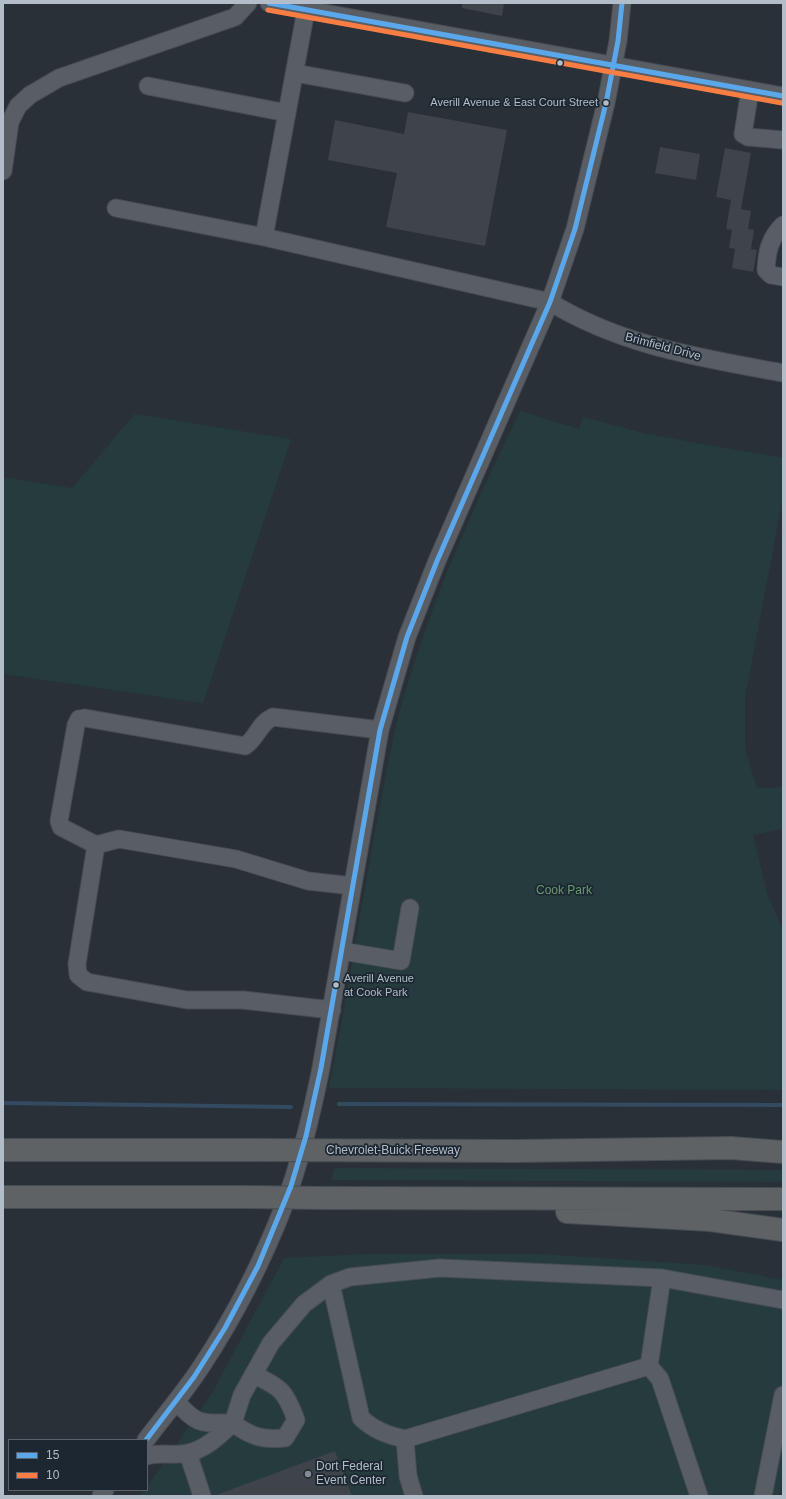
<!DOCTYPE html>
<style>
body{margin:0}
#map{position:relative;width:786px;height:1499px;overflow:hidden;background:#293037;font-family:Helvetica,sans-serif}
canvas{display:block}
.frame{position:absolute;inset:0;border:4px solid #b2bdc9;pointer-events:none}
.legend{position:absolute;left:8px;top:1439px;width:140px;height:52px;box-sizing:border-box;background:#1c2732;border:1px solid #58636e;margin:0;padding:5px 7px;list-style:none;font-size:12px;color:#b2bdc9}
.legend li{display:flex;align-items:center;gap:8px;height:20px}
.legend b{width:20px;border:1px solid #58636e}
</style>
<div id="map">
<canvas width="786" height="1499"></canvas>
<div class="frame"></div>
<ul class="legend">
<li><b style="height:5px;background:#5aa8eb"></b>15</li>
<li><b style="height:5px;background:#f77d43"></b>10</li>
</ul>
</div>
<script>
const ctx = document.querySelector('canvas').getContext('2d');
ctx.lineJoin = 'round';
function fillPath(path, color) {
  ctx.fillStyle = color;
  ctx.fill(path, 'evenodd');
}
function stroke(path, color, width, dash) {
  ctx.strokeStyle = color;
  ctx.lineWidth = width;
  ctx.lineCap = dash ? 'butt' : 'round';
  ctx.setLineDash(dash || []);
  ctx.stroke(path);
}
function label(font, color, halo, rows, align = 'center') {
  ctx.font = font + ' Helvetica,sans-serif';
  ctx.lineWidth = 3.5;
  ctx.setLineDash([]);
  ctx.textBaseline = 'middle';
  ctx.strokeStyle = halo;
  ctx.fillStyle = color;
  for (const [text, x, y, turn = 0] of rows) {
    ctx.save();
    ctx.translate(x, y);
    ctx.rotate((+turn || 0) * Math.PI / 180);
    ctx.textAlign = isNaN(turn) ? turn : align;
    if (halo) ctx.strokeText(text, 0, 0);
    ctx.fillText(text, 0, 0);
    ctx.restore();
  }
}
fillPath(new Path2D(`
 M520,411L579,429L583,417L647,434L783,458V497L745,698V749L757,788L783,787V829L753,835L768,896L783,930V1090L329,1088C347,1000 360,910 377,822C384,786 390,749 399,714C428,608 472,509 520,411Z
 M135,414L291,439L203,703L3,674V477L72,488Z
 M335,1168L783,1170V1182L331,1180Z
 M363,1254H540L705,1265L783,1280V1475L779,1496H140L145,1490H147V1487L212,1393L284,1258Z`), '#263b3d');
stroke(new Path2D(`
 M3,1103L291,1107
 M339,1104L783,1105`), '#344a61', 4);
fillPath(new Path2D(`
 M462,3H504L502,16L462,8Z
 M408,112L507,130L485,246L386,227L397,173L328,160L335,120L404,134Z
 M660,147L700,154L696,180L655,173Z
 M725,148L751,153L741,209L751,211L748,229L754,230L751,249L757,250L753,272L732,268L735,249L729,248L732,230L726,229L731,200L716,197Z
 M335,1451L352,1496H216V1495Z`), '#3e444a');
const minor = new Path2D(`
 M269,3L783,96
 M295,73L405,93
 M148,86L287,113
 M750,90L743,134L748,137L783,140
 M3,171L10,122L18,106L30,95L59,78L235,17L248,3
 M116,208L264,237L550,302C621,346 702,358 783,373
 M783,225C769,239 767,252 766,270L771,275L783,277
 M264,237L306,10
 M96,845L61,827L59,821L76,725L79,719L85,718L245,746C257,738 259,723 273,717L380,730
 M342,951L401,961L410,908
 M332,1010L243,1000H187L87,982L78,975L77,964L96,845L119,839L236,859L308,881L353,886
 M662,1278L649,1366L660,1379L699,1496
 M331,1284L361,1418C374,1430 387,1435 405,1439L649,1366
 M254,1375C281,1387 286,1392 296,1420L285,1438C263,1440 251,1437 233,1423L242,1395L271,1343L304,1304L331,1284L350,1277L440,1268L662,1278L783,1300
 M176,1401C197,1426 202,1423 233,1423
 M405,1439L408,1476L414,1496
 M146,1440C164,1416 184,1393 201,1367C234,1317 264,1258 285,1203C301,1159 312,1113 321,1068L380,730L407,637L437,561L550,302L575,229L606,103L618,41L622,3
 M188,1453L202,1496
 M147,1456C160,1452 175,1456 188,1453C206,1449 220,1435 233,1423
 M101,1496L105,1490
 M763,1496L783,1395`);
const highway = new Path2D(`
 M3,1150H263
 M517,1151L731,1148L783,1152
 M3,1197H247
 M324,1198L783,1199
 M567,1212L710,1220L783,1230`);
stroke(minor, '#474c52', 19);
stroke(highway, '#464c53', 24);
stroke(minor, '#595e65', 17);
stroke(highway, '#5e6264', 22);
const highwayBridge = new Path2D(`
 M263,1150L517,1151
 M247,1197L324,1198`);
stroke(highwayBridge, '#464c53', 24, []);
stroke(highwayBridge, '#5e6264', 22);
stroke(new Path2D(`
 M269,3L783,96
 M146,1440L194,1377L225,1328L258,1266L291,1186L306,1136L321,1068L380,730L407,637L437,561L550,302L575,229L606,103L618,41L622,3`), '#5aa8eb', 5);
stroke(new Path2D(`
 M268,10L782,103`), '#f77d43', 5);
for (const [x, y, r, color] of [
 [560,63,3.5,"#b2bdc9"],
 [606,103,3.5,"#b2bdc9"],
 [336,985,3.5,"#b2bdc9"],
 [308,1474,4,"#828c96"]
]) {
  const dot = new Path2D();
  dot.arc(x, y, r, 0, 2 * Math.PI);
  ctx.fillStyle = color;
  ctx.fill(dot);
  stroke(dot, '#1c2732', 1.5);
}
label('11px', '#b2bdc9', '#1c2732', [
 ["Averill Avenue & East Court Street",598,103],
 ["Averill Avenue",344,979,"left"],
 ["at Cook Park",344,993,"left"]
], 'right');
label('12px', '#b2bdc9', '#1c2732', [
 ["Brimfield Drive",663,347,15],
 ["Chevrolet-Buick Freeway",393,1151]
]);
label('12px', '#689b70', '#1c2732', [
 ["Cook Park",564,891]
]);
label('12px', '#b2bdc9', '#1c2732', [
 ["Dort Federal",316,1467],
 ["Event Center",316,1481]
], 'left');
</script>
